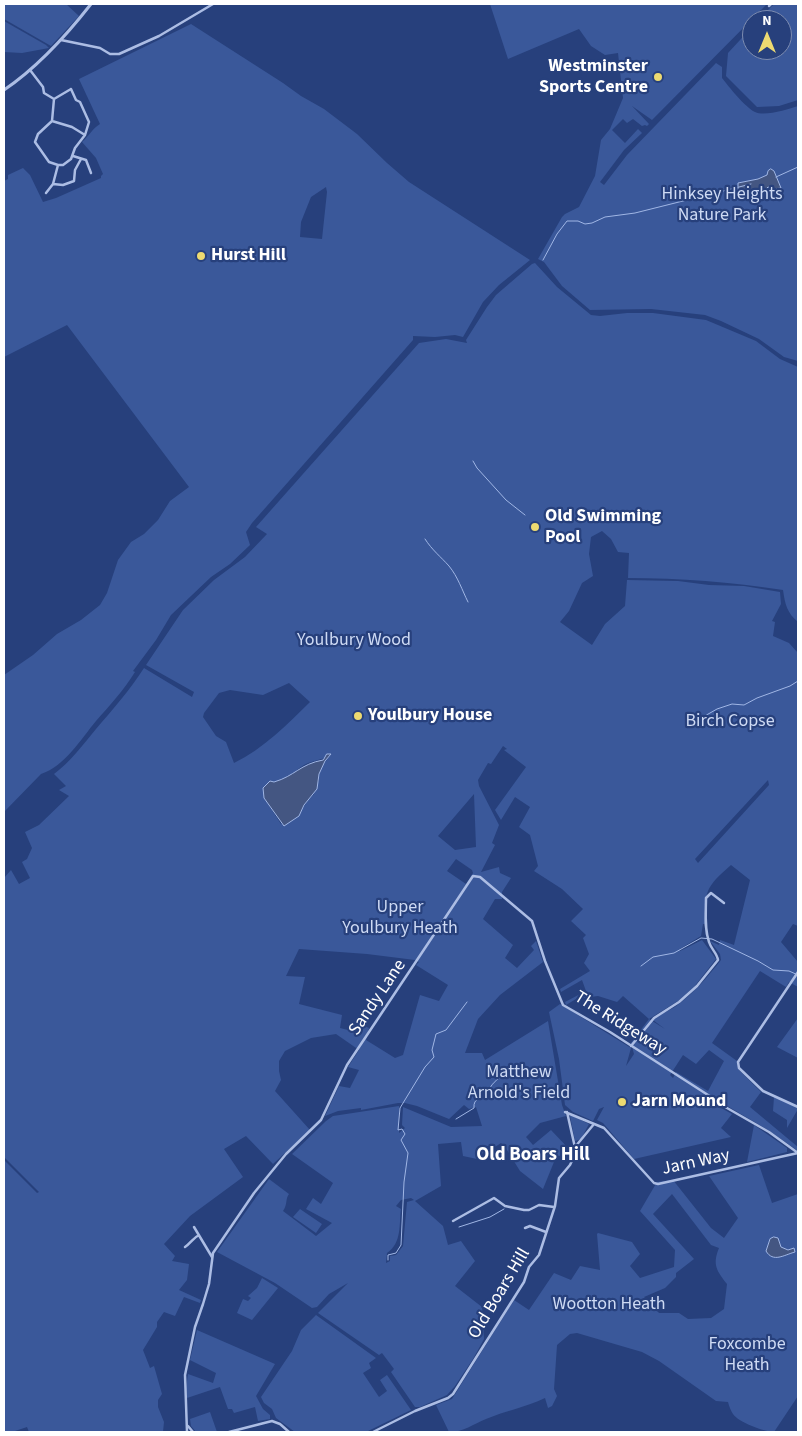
<!DOCTYPE html>
<style>
body{margin:0}
#map{position:relative;width:802px;height:1436px;overflow:hidden;background:#27407c;font-family:"Source Sans 3",sans-serif}
canvas{display:block}
.frame{position:absolute;inset:0;border:5px solid #fff;pointer-events:none}
.north{position:absolute;left:742px;top:10px;width:50px;height:50px;box-sizing:border-box;background:#27407c;border:1px solid #7d8cb0;border-radius:50%;rotate:0deg;font-size:14px;font-weight:700;line-height:20px;text-align:center;color:#fff}
.north::after{content:'';display:block;margin:auto;width:18px;height:22px;background:#edda71;clip-path:polygon(50% 0,100% 100%,50% 72%,0 100%)}
</style>
<div id="map">
<canvas width="802" height="1436"></canvas>
<div class="frame"></div>
<div class="north">N</div>
</div>
<script>
const ctx = document.querySelector('canvas').getContext('2d');
ctx.lineJoin = 'round';
function fillPath(path, color) {
  ctx.fillStyle = color;
  ctx.fill(path, 'evenodd');
}
function stroke(path, color, width, dash) {
  ctx.strokeStyle = color;
  ctx.lineWidth = width;
  ctx.lineCap = dash ? 'butt' : 'round';
  ctx.setLineDash(dash || []);
  ctx.stroke(path);
}
function label(font, color, halo, rows, align = 'center') {
  ctx.font = font + ' "Source Sans 3",sans-serif';
  ctx.lineWidth = 4.5;
  ctx.setLineDash([]);
  ctx.textBaseline = 'middle';
  ctx.strokeStyle = halo;
  ctx.fillStyle = color;
  for (const [text, x, y, turn = 0] of rows) {
    ctx.save();
    ctx.translate(x, y);
    ctx.rotate((+turn || 0) * Math.PI / 180);
    ctx.textAlign = isNaN(turn) ? turn : align;
    if (halo) ctx.strokeText(text, 0, 0);
    ctx.fillText(text, 0, 0);
    ctx.restore();
  }
}
fillPath(new Path2D(`
 M4,4H66L79,16L51,46L4,19Z
 M490,4H767L652,120L632,106L649,124L647,126L645,125L642,126L633,119L627,123L623,119L612,130L625,143L638,129L642,133L624,150L600,182L604,185L627,155L716,63L722,67V78C729,87 745,107 755,112C765,117 788,109 798,106V361L784,357L759,339L721,321L705,315L651,309L590,310L562,286L544,262L538,259L562,217L565,214L579,207L595,176L601,140L610,129L623,98L618,53L605,55L591,46L579,29L508,59Z
 M774,4H798V100L779,106L757,107L726,76L728,53L752,27V50H782V20H758Z
 M4,21L46,45L49,48L22,53L4,52Z
 M191,24L283,83L301,96L324,109L357,134L387,163L409,182L530,260L499,285L483,302L463,337L455,335L435,337L413,336V340L252,523L246,532L250,545L230,564L211,577L171,615L156,640L133,671L135,672C124,690 110,705 96,721C81,739 65,766 41,774L4,812V675L33,655L57,634L81,620L100,605L107,593L118,560L131,542L144,534L158,520L170,501L189,487L67,325L4,357V181L8,179V175L23,168L30,175L43,202L56,198L101,178V176L103,174L96,158L82,142C89,136 92,129 100,124L79,79ZM326,187L327,192L322,239L300,237L301,222L311,197Z
 M535,263L557,287L591,315L600,316L627,313H653L706,320L756,341L780,359L798,367V622C787,613 785,604 783,590C731,582 680,578 628,578L629,553L618,552L611,539L602,531L591,537L589,554L593,576L582,583L569,611L560,622L592,645L605,624L625,606L627,580L678,581L709,585L744,586L780,592L781,604L772,621L775,622L773,636L789,643L798,653V926L793,924L781,942L798,962V987L789,982L786,987L760,971L712,1043L737,1061L739,1070L761,1092L750,1107L798,1147V1151L768,1130L717,1100L714,1104L732,1114L721,1128L731,1137L634,1159L603,1123L597,1120L604,1107L599,1109L593,1121L573,1112L565,1105L559,1059L549,1012L560,1004L631,1048L626,1066L634,1054L631,1043L649,1019L623,996L617,1002L598,996L582,998L581,996L566,1005L565,1002L586,991L582,980L561,992L560,989L590,971L584,963L589,954L583,938L586,935L571,921L583,909L562,889L534,871L538,866L530,835L519,827L530,807L515,797L501,820L495,810L526,767L504,750L507,749L503,746L491,764L488,763L478,780L479,786L499,825L492,843L495,845L481,872L499,867L500,873L511,878L502,892V899H495L483,919L513,945L505,958L517,968L534,950L531,946L536,941L543,962L500,995L478,1019L465,1053H482L485,1060L548,1021L562,1105L566,1116L540,1123L526,1137L533,1145L551,1130L569,1149H574L571,1159L565,1154L556,1157L543,1189L520,1171L507,1150L501,1143L495,1147L486,1146V1150L477,1159L463,1156L461,1142L438,1144L441,1186L415,1201L443,1226L448,1245L461,1241L475,1261L455,1286L482,1307L484,1339L473,1359L455,1386L447,1395L420,1407H415L391,1372L394,1369L382,1353L379,1355L318,1313L348,1283L329,1294L317,1307L312,1308L275,1283L217,1252L269,1179L289,1194C285,1199 288,1204 283,1211L316,1236L332,1223L306,1209L313,1198L321,1204L333,1183L292,1154L326,1121L333,1116L399,1106V1133L405,1128L402,1125L403,1107L451,1127L482,1126L476,1107L469,1109L464,1105L449,1119L417,1106L405,1103H398L361,1110V1108L338,1111L325,1116L339,1086L350,1088L359,1070L348,1067L359,1050L336,1034L311,1038L285,1051L279,1061V1071L281,1080L275,1091L310,1130L273,1164L246,1136L224,1149L243,1177L190,1216L164,1244L175,1256L172,1261L189,1264L187,1280L179,1290L201,1300L200,1303L184,1297L175,1316L164,1312L157,1322V1327L143,1350L150,1368L154,1366L162,1394L158,1400V1407L164,1422L163,1432H29L27,1427L12,1432H4V1160L37,1193L39,1192L4,1157V878L11,870L19,884L30,878L22,862L27,859L32,848L25,832L39,825L69,796L59,790L66,786L54,774C70,762 83,745 96,729C113,709 130,690 144,668L192,697L194,692L146,665L183,610L214,580L245,557L267,534L256,527L419,343L446,339L467,343L466,340L487,307L496,295L532,264ZM289,683L310,702C288,724 263,749 234,763L226,742L216,736L203,717L204,713L219,693L230,690L263,695ZM331,755C324,762 318,771 319,781L313,785L309,783L304,784L298,791L300,795H305L311,792L314,794C300,806 302,822 281,824L264,798L263,788C268,782 278,782 285,779C292,776 295,771 301,767C310,760 321,761 331,755ZM768,780L769,785L698,863L695,859ZM474,794L476,847L455,850L438,836ZM456,859L472,870L473,873L466,884L447,871ZM731,865L750,880L734,945L720,940L719,945L710,941L720,954L721,960C709,975 696,991 680,1003C672,1010 661,1013 653,1020L665,1029L649,1019L678,1001L694,987L716,959L702,940L680,951V949L701,936L703,924H705C704,891 706,887 731,865ZM299,949L367,954L415,960L419,962L416,965L448,985L439,1001L420,995L403,1055L395,1058L366,1040L369,1028L356,1022L348,1030L340,1028L342,1015L299,1004L305,977L286,976ZM709,1050L724,1061L708,1091L676,1072L673,1078L670,1075L683,1055L696,1064ZM411,1198L414,1200L407,1202L403,1246L396,1255L390,1256V1261L386,1263L387,1253C402,1243 399,1225 401,1209L396,1206L401,1200Z
 M798,1018V1058L777,1047Z
 M774,1097L791,1104L798,1109L787,1128V1120L773,1111Z
 M571,1115L589,1124L581,1139L575,1141L570,1116Z
 M754,1125L787,1148V1152L747,1162Z
 M759,1165L772,1203L798,1194V1396L774,1432C765,1432 738,1422 733,1414C731,1411 729,1406 728,1402L716,1401L659,1361L642,1352L577,1333L570,1334L557,1345L554,1389L557,1396L552,1406L548,1408L545,1398C526,1407 505,1411 486,1419C473,1424 464,1432 449,1432L436,1405L452,1399L514,1300L529,1310L554,1273L571,1280L580,1266L600,1270L597,1234L598,1233L632,1242L640,1254L630,1266L640,1278L674,1267L675,1250L640,1211L657,1182L673,1180L711,1228L724,1238L738,1218L709,1176ZM672,1194L711,1245L719,1248C712,1265 717,1271 727,1284L724,1309L711,1318L688,1319L679,1313H659L644,1297L665,1288L676,1277V1273L694,1259L653,1214Z
 M300,1209L322,1224L316,1233L293,1217Z
 M262,1278L278,1288L252,1320L237,1313L243,1299L248,1301L251,1298L248,1296L257,1288Z
 M316,1315L376,1358L369,1363L371,1368L363,1373L379,1397L387,1391L380,1380L387,1375L411,1410L366,1432H295L276,1418L272,1409L264,1403L261,1397L292,1351L301,1330Z
 M197,1330L275,1364L256,1396L263,1409L270,1415V1419L258,1421L255,1407L234,1413L232,1409H228L220,1387L187,1398L186,1388L188,1374L213,1383L216,1373L190,1360Z
 M210,1412L217,1432H196L191,1426L190,1419Z`), '#3a589a');
const water = new Path2D(`
 M771,169L774,171L781,188L774,189L768,187L765,190L738,192V183L758,179L767,175L768,171Z
 M327,754H331L325,761L319,774L317,789L304,805L299,816L284,826L264,798L263,788L270,781L274,782C295,776 300,764 323,760Z
 M774,1237L778,1238L781,1247L788,1250L794,1248L795,1252C784,1255 773,1263 766,1251L770,1239Z`);
fillPath(water, '#445682');
stroke(water, '#a0b6e5', 1);
stroke(new Path2D(`
 M776,177L798,167
 M543,260L557,234L567,221H578L585,224L592,223L605,217L635,213L751,184
 M473,461L477,468L506,500L525,515
 M425,539C432,550 441,557 449,566C458,577 462,590 468,602
 M696,721L717,709L732,704L744,705L757,698L790,686L798,681
 M641,966L653,957L674,953L701,938L712,939L758,961L773,970L789,971L798,975
 M456,1119L474,1108C473,1097 482,1100 486,1094C492,1085 492,1083 502,1076
 M459,1227L490,1217L504,1209
 M388,1260V1255L396,1253L401,1245L404,1182L408,1153L401,1140L405,1134L402,1129L398,1130L400,1108L425,1067L434,1057L432,1050L436,1034L446,1030L467,1002`), '#a0b6e5', 1);
stroke(new Path2D(`
 M769,6L771,4
 M61,40L100,48L110,54H119L159,36L213,4
 M30,70L43,87L44,93L54,99L52,121L38,134L35,142L49,162L58,165H63L71,159L75,148L85,135L89,122L80,102L76,100L71,89L54,99
 M52,121L72,127L85,135
 M73,156L86,160L91,173
 M53,184L58,165
 M46,193L53,184L63,185L74,181L75,170L81,159
 M798,972L738,1062L739,1068L763,1091L798,1107
 M631,1046L654,1018L679,1002L697,986L718,960C717,953 711,949 709,942C704,928 706,912 706,898L711,893L724,903
 M565,1112L604,1128L654,1183L658,1184L798,1153
 M575,1147L594,1124
 M453,1221L494,1198L505,1206L524,1210H529L539,1205L554,1207
 M194,1227L212,1257
 M525,1228L530,1226L546,1232
 M185,1247C191,1243 193,1238 199,1235
 M188,1426L193,1432
 M187,1432L185,1375L195,1327L203,1304L209,1284L213,1253L254,1193L286,1154L321,1120L347,1065L473,876L480,877L532,921L545,961L563,1005L610,1032L708,1095L720,1104L769,1132L798,1153
 M229,1432L272,1421L280,1424L289,1432
 M373,1432L415,1411L448,1398L453,1394L524,1282L529,1267L539,1255L555,1206L559,1178L570,1165L576,1152L567,1112`), '#acbde4', 2.5);
stroke(new Path2D(`
 M4,90C38,67 66,36 91,4`), '#acbde4', 3);
for (const [x, y, r, color] of [
 [658,77,5,"#edda71"],
 [201,256,5,"#edda71"],
 [535,527,5,"#edda71"],
 [358,716,5,"#edda71"],
 [622,1102,5,"#edda71"]
]) {
  const dot = new Path2D();
  dot.arc(x, y, r, 0, 2 * Math.PI);
  ctx.fillStyle = color;
  ctx.fill(dot);
  stroke(dot, '#27407c', 2);
}
label('bold 18px', '#fff', '#27407c', [
 ["Westminster",648,67,"right"],
 ["Sports Centre",648,88,"right"],
 ["Hurst Hill",211,256],
 ["Old Swimming",545,517],
 ["Pool",545,538],
 ["Youlbury House",368,716],
 ["Jarn Mound",632,1102]
], 'left');
label('18px', '#cedaf4', '#27407c', [
 ["Hinksey Heights",722,195],
 ["Nature Park",722,216],
 ["Youlbury Wood",354,641],
 ["Birch Copse",730,722],
 ["Upper",400,908],
 ["Youlbury Heath",400,929],
 ["Matthew",519,1073],
 ["Arnold's Field",519,1094],
 ["Wootton Heath",609,1305],
 ["Foxcombe",747,1345],
 ["Heath",747,1366]
]);
label('18px', '#fff', '#27407c', [
 ["Sandy Lane",378,998,-56],
 ["The Ridgeway",620,1024,32],
 ["Jarn Way",696,1163,-12],
 ["Old Boars Hill",500,1294,-59]
]);
label('bold 19px', '#fff', '#27407c', [
 ["Old Boars Hill",533,1156]
]);
</script>
